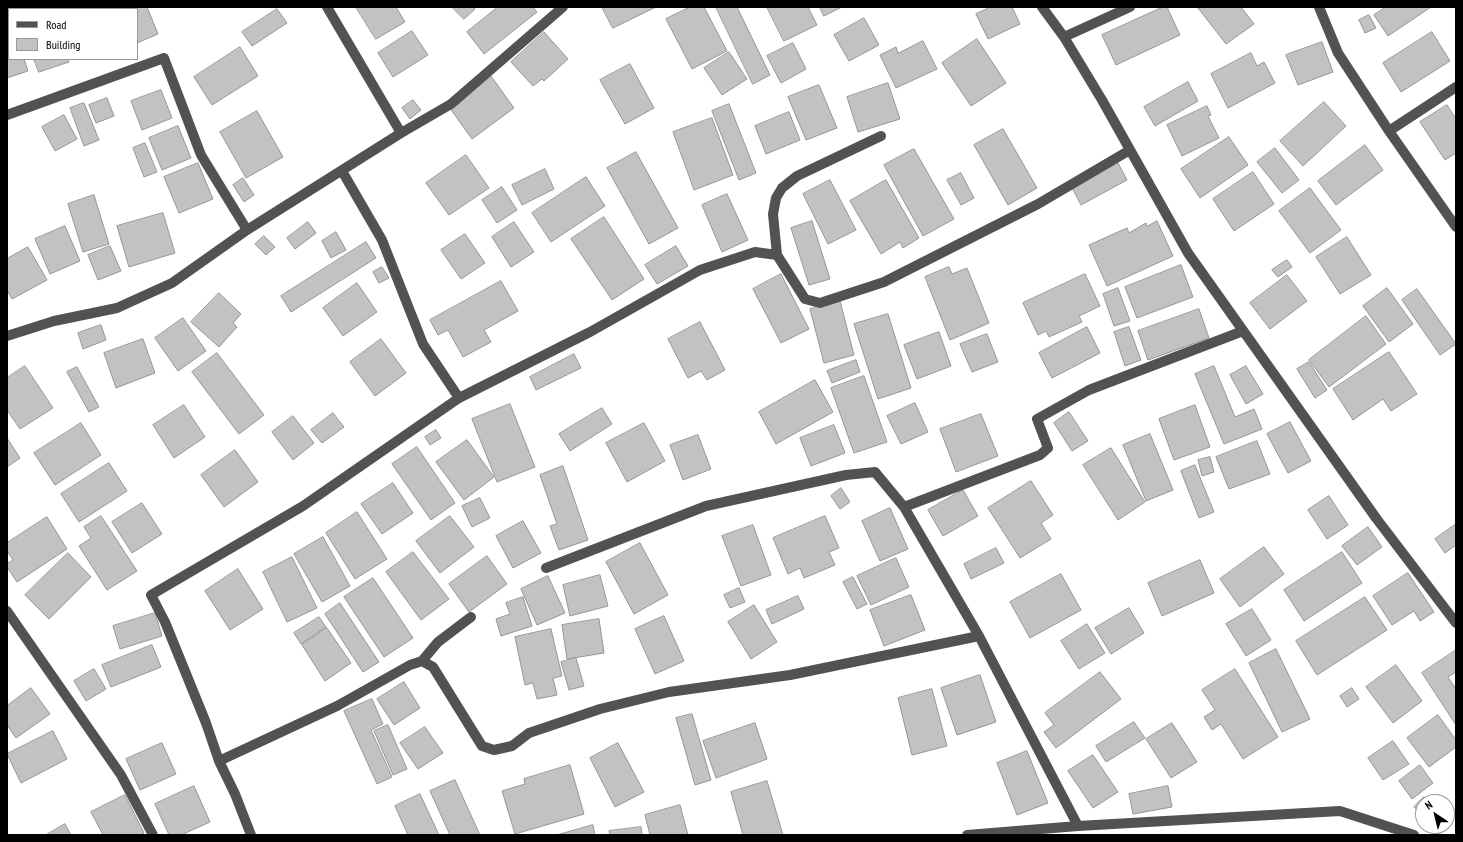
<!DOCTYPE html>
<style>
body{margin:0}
#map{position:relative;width:1463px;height:842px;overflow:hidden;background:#fff;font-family:"PT Sans Narrow",sans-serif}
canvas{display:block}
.frame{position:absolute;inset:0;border:8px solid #000;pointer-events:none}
.legend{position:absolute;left:8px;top:8px;width:130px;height:52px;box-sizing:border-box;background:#fff;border:1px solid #999;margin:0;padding:5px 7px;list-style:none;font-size:12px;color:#000}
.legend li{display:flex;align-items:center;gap:8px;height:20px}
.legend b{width:20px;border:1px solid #999}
.north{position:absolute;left:1415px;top:794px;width:40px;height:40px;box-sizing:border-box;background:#fff;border:1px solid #999;border-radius:50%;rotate:325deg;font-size:11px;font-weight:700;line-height:16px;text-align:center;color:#000}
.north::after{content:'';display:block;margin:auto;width:14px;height:18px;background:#000;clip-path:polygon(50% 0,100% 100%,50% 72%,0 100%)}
</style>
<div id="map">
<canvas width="1463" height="842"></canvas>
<div class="frame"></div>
<ul class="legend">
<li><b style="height:5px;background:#525252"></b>Road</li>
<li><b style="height:11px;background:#c2c2c2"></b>Building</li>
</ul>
<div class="north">N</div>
</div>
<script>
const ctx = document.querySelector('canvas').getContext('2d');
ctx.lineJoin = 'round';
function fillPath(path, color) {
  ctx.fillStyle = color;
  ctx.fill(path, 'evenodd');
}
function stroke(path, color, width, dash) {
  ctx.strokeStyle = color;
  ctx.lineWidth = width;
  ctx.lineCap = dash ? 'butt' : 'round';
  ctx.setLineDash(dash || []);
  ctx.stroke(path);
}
const building = new Path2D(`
 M106,7H147L158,34L137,43V9H107Z
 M356,7H396L405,22L376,39Z
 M452,7H473L475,9L464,19Z
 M498,7H533L537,12L484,54L467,32Z
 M602,7H656L613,28Z
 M690,7H704L727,51L692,69L666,19Z
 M716,7H737L770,75L753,84Z
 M767,7H808L817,25L784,41Z
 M820,7H842L824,16Z
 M991,7H1012L1020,24L988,39L976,14Z
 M1163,7H1167L1180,35L1116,65L1102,35Z
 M1241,7L1254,24L1226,44L1198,8Z
 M1386,7H1431L1388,36L1374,15Z
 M277,9L287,23L252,46L242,32Z
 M1369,15L1376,28L1365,33L1359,20Z
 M864,18L879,45L849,61L834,35Z
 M412,31L428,55L393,77L378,53Z
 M544,32L568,59L544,81L542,79L533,86L511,62Z
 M1432,32L1450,61L1401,92L1383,63Z
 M7,38H9V59H24L28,71L7,78Z
 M977,39L1006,83L971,106L942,63Z
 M923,41L937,69L896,88L880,55L896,47L898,53Z
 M1322,42L1333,72L1298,85L1286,55Z
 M793,43L806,69L781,83L767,56Z
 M240,47L258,76L212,105L194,77Z
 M729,52L747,79L722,95L704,68Z
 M1251,53L1257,66L1264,62L1275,83L1228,108L1211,74Z
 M34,59H68L69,62L39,72Z
 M630,64L654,108L625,124L600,80Z
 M491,76L514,108L472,139L449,107Z
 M1188,82L1198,101L1155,126L1144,107Z
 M888,83L900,119L858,132L847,97Z
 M819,85L837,128L806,140L788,97Z
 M161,90L172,118L142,130L131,101Z
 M107,98L114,116L96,123L89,105Z
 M413,100L421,110L410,119L402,108Z
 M1324,102L1346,126L1303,166L1280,141Z
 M84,103L99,140L84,146L70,108Z
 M729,104L756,173L739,180L712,111Z
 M1447,105L1456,119V153L1445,160L1420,122Z
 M1207,106L1211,115L1208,116L1219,138L1182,156L1167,125Z
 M257,111L283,157L246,178L220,132Z
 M789,112L800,140L766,154L755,126Z
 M64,115L77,139L55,151L42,127Z
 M712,118L733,175L694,190L673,132Z
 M178,126L191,158L162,170L149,138Z
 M1003,129L1037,188L1008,205L974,145Z
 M1229,137L1248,165L1200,198L1181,169Z
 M145,143L157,172L144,177L133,148Z
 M1365,145L1383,170L1336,205L1318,181Z
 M1275,148L1299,180L1282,193L1257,162Z
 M914,149L954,219L923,236L884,165Z
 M636,152L678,228L649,244L607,168Z
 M466,155L489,188L449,215L426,183Z
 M198,163L213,199L179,213L164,177Z
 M1118,163L1127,180L1081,205L1072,188Z
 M545,169L554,189L522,205L512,185Z
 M1253,172L1274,204L1234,231L1213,199Z
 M961,173L974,198L961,205L947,180Z
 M586,177L605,206L551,242L532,213Z
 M243,178L254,195L244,202L233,185Z
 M830,180L856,230L828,244L803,194Z
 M886,180L919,238L903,248L900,242L881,254L850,201Z
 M502,187L517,210L497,223L482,200Z
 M1310,188L1341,230L1310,253L1279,211Z
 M727,194L748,240L722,252L702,205Z
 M94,195L109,244L83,252L68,204Z
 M163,213L175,253L129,267L117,226Z
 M604,217L644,279L612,300L571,239Z
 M812,221L830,279L809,285L791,228Z
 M1157,221L1173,256L1107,286L1089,245L1127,228L1129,233L1146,223L1147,226Z
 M308,222L316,233L295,249L287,238Z
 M514,222L534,252L511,267L492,237Z
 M65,226L80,261L50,274L35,239Z
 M336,232L346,250L331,258L322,241Z
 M465,234L485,263L461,279L441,250Z
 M264,236L275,247L266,255L255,244Z
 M1347,237L1371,275L1340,294L1316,257Z
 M366,242L376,258L291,312L281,296Z
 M110,246L121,271L98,280L88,255Z
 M676,246L688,266L657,284L645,265Z
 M28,247L47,280L12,299L7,290V259Z
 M1287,260L1292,267L1278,277L1272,270Z
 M1181,265L1193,297L1137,318L1125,287Z
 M382,267L389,278L379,283L373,272Z
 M949,267L952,274L967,268L989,323L950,340L925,277Z
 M781,274L809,329L781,343L753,289Z
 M1085,274L1100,306L1079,316L1082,322L1049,337L1046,331L1038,335L1023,303Z
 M1287,275L1307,301L1270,329L1250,303Z
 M501,281L518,311L484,330L491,342L463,357L448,330L438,335L430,320Z
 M357,283L377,312L343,336L323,308Z
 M1118,288L1130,321L1114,326L1103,294Z
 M1387,288L1413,324L1389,342L1363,306Z
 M1417,289L1456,344L1440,355L1402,300Z
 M219,293L241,314L233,323L237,327L219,347L191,322Z
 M840,301L854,355L824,363L810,309Z
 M1199,309L1209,338L1148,360L1138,331Z
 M888,314L911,388L878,399L854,324Z
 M1366,316L1386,344L1329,387L1309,360Z
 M183,318L206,351L178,371L155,338Z
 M700,322L725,370L707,380L701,371L688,378L668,339Z
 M101,325L106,340L83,349L78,333Z
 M1087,327L1100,353L1052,378L1039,353Z
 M1129,327L1141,360L1125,366L1114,332Z
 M939,332L951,366L917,379L904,345Z
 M987,334L998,362L972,372L960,344Z
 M143,339L155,373L116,388L104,353Z
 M381,339L406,373L375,396L350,362Z
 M1389,352L1417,394L1391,411L1383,399L1353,420L1333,389Z
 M217,353L264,415L239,434L192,372Z
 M574,354L581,368L536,390L530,377Z
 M856,360L860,372L832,383L827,371Z
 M1309,362L1327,390L1315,398L1297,369Z
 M25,366L53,408L20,429L7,410V378Z
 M1214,366L1235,417L1254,409L1262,429L1224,444L1195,374Z
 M1246,366L1263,394L1246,404L1230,375Z
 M77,367L99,407L89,412L67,372Z
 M864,376L887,442L854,453L831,388Z
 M815,380L833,412L776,444L759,412Z
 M915,403L928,432L901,444L887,416Z
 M510,404L535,467L497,482L472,419Z
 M184,405L205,437L174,458L153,425Z
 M1195,405L1210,447L1174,460L1159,419Z
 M602,408L612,424L570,451L559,434Z
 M1069,412L1088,441L1072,451L1054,423Z
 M333,413L344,427L322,443L311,430Z
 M981,414L998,456L956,472L940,429Z
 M293,416L314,443L293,460L272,432Z
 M1290,422L1311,461L1288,473L1267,434Z
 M81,423L101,455L55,485L34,453Z
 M644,423L665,461L627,482L606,443Z
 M834,425L845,453L811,466L800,438Z
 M436,430L441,438L430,445L425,437Z
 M1150,434L1173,490L1146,501L1123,445Z
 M698,435L711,469L683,480L670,445Z
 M7,438L20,458L7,467Z
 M467,440L494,477L464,500L436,462Z
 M1257,441L1270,474L1229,489L1216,457Z
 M417,447L455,503L431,520L392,464Z
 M1111,448L1145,502L1118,520L1083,465Z
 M235,450L258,482L224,507L201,475Z
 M1210,457L1214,472L1202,476L1198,460Z
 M109,463L127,491L79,522L61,494Z
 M1195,465L1214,512L1199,518L1181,471Z
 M563,466L588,540L559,550L550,526L557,524L540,475Z
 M1031,481L1053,515L1041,523L1051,539L1020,558L988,508Z
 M393,483L413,513L382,534L361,504Z
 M841,488L850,502L840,509L831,496Z
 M963,490L978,516L943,536L928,510Z
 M1329,496L1348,525L1327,539L1308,510Z
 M480,498L490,518L472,527L462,506Z
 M142,503L162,534L132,553L112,522Z
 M890,508L908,549L880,561L862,521Z
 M357,512L387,559L355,579L326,533Z
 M101,516L137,571L107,590L79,546L91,538L84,527Z
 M450,516L474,547L440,573L416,541Z
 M825,516L839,548L829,552L835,565L804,578L800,568L788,574L773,538Z
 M47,517L67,549L17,582L7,567V564L13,560L7,551V543Z
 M523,521L541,553L513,568L496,536Z
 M1456,524V545L1445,553L1435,539Z
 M753,525L771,575L741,586L722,536Z
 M1368,527L1382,547L1357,565L1342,546Z
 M323,537L350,586L322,602L294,554Z
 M640,543L668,595L634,614L606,562Z
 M1264,547L1284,574L1240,607L1220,579Z
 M996,548L1004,563L971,579L964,564Z
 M413,552L449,599L421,620L386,572Z
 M1342,552L1362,583L1304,621L1284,590Z
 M68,553L91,577L49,619L25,595Z
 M487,556L507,584L469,612L449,584Z
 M292,557L317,608L287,622L263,572Z
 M896,558L909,587L871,605L857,576Z
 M1200,560L1214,593L1162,616L1148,583Z
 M238,569L263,609L230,630L205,591Z
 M1408,573L1434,612L1420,621L1414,611L1392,625L1373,596Z
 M1061,574L1081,610L1030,638L1010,602Z
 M600,575L608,606L570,616L563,585Z
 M548,576L565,613L537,625L521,589Z
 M853,577L867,604L857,609L843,582Z
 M373,578L413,638L384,657L344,597Z
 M739,588L745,602L730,608L724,595Z
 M911,595L925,630L884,646L870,610Z
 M798,596L804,609L772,624L766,610Z
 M523,597L532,626L501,636L496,619L510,614L506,603Z
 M1365,597L1387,630L1317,675L1296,641Z
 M340,603L379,662L363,672L325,614Z
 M754,605L777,642L751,659L728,622Z
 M1129,608L1144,633L1111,654L1095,628Z
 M1252,609L1271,640L1246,656L1226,624Z
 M155,613L162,636L120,649L113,626Z
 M664,616L684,661L655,674L635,629Z
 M319,617L326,627L301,644L294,633Z
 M599,619L604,653L567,659L562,625Z
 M1087,624L1105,653L1079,669L1061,641Z
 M327,628L351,663L325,681L302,645Z
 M551,629L562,676L553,678L557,695L537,699L533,683L525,685L515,637Z
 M152,645L161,667L111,687L102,665Z
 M1276,649L1310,719L1282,732L1249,663Z
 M1456,650V672L1448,677L1456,689V725L1422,673Z
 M576,658L584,686L569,690L561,662Z
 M1396,665L1422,701L1393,723L1366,687Z
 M94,669L106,689L86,701L74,681Z
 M1235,669L1278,737L1243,759L1221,724L1212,730L1204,717L1215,710L1202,690Z
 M1100,672L1121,699L1056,748L1044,732L1054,725L1045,713Z
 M980,675L996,722L957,735L941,688Z
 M404,682L420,708L394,725L377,699Z
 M31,688L50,714L16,738L7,725V706Z
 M1352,688L1359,699L1347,707L1340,696Z
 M932,689L947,746L912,755L898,698Z
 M372,699L383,724L371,730L392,777L377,784L344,711Z
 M692,714L711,780L695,785L676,718Z
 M1438,715L1456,740V747L1429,767L1407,738Z
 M1134,722L1145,738L1106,762L1096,746Z
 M755,723L767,759L716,778L703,741Z
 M1172,723L1197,762L1171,778L1146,739Z
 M388,725L407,769L393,775L374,731Z
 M425,727L443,753L418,769L400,743Z
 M53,731L67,759L21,783L7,754Z
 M1393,741L1409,764L1383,780L1368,758Z
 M162,743L176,774L140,790L126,759Z
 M618,743L644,792L615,807L590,758Z
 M1027,751L1048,803L1017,815L997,763Z
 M1093,755L1118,792L1093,808L1068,771Z
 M570,765L584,814L515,834L502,791L525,784L524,779Z
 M1420,765L1433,783L1412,799L1399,781Z
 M455,780L480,835H450L430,791Z
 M767,781L783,835H743L731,792Z
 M194,786L210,822L181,835H169L155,804Z
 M1168,786L1172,807L1133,814L1129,794Z
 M420,794L439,835H408L395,806Z
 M125,795L144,833L140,835H103L91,812Z
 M1424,797L1429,802H1423V815L1414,807Z
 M680,805L688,835H650L645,815Z
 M65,824L71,835H46Z
 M593,825L595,835H557Z
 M641,827L642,835H610L609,831Z`);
fillPath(building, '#c2c2c2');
stroke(building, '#969696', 1);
stroke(new Path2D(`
 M327,7L401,133
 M1042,7L1064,37L1102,100L1188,253L1376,518L1456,623
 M1319,7L1338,53L1389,131L1456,227
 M1064,37L1130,7
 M7,115L164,58L201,155L247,230
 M1389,131L1456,87
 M881,136L797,176L782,188L776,198L773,214L777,255L805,299L820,303L884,282L1038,204L1130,150
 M342,171L382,240L423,344L459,398
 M7,336L54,321L117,308L172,283L247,230L401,133L451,104L563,7
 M904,507L1040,455L1048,448L1037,419L1089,390L1243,331
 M546,568L706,506L846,475L875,472L904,507L979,636L1078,826
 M7,611L121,775L153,835
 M422,661L433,667L482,746L494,750L512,746L529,733L600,709L669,692L790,675L979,636
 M219,761L337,706L410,665L422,661L438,642L471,617
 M251,835L235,794L219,761L206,723L165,622L151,595L303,506L459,398L590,332L700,270L755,252L777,255
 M967,835L1078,826L1340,811L1414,835`), '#525252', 10);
</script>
